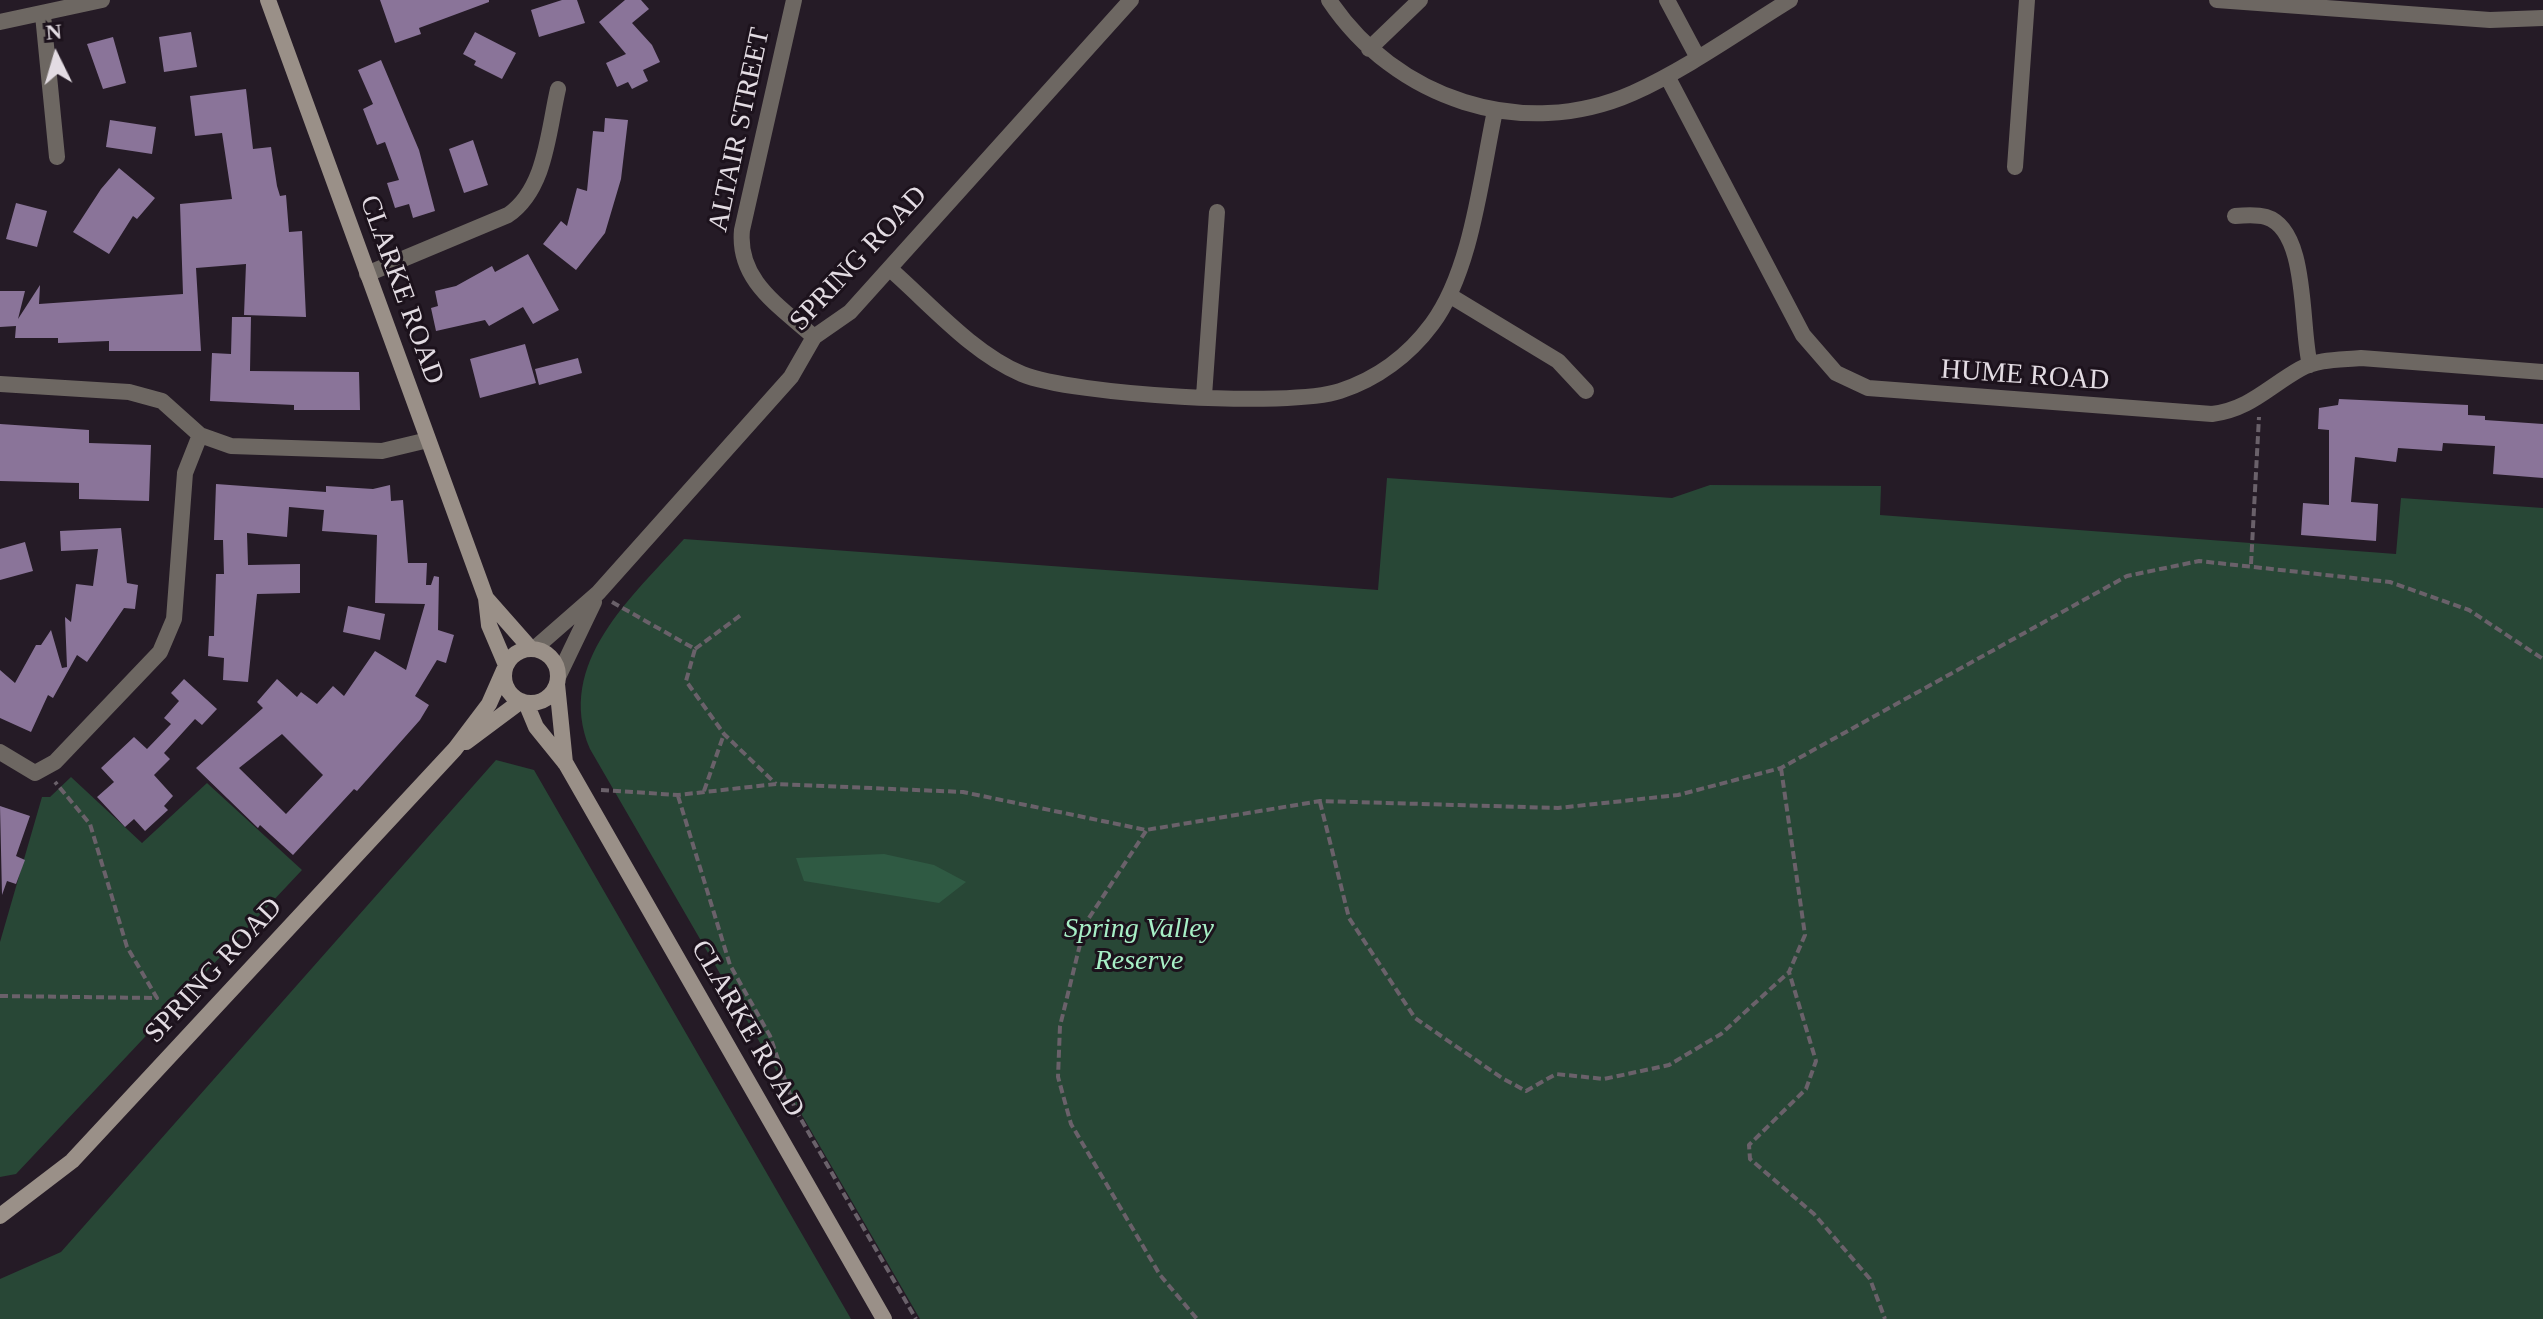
<!DOCTYPE html>
<style>
body{margin:0}
#map{position:relative;width:2543px;height:1319px;overflow:hidden;background:#251b26;font-family:"Times New Roman",serif}
canvas{display:block}
.north{position:absolute;left:16px;top:16px;width:80px;height:80px;-webkit-text-stroke:6px #1c121c;paint-order:stroke;rotate:355deg;font-size:22px;font-weight:700;line-height:32px;text-align:center;color:#e3dce3}
.north::after{content:'';display:block;margin:auto;width:28px;height:36px;background:#e3dce3;clip-path:polygon(50% 0,100% 100%,50% 72%,0 100%)}
</style>
<div id="map">
<canvas width="2543" height="1319"></canvas>
<div class="north">N</div>
</div>
<script>
const ctx = document.querySelector('canvas').getContext('2d');
ctx.lineJoin = 'round';
function fillPath(path, color) {
  ctx.fillStyle = color;
  ctx.fill(path, 'evenodd');
}
function stroke(path, color, width, dash) {
  ctx.strokeStyle = color;
  ctx.lineWidth = width;
  ctx.lineCap = dash ? 'butt' : 'round';
  ctx.setLineDash(dash || []);
  ctx.stroke(path);
}
function label(font, color, halo, rows, align = 'center') {
  ctx.font = font + ' "Times New Roman",serif';
  ctx.lineWidth = 6;
  ctx.setLineDash([]);
  ctx.textBaseline = 'middle';
  ctx.strokeStyle = halo;
  ctx.fillStyle = color;
  for (const [text, x, y, turn = 0] of rows) {
    ctx.save();
    ctx.translate(x, y);
    ctx.rotate((+turn || 0) * Math.PI / 180);
    ctx.textAlign = isNaN(turn) ? turn : align;
    if (halo) ctx.strokeText(text, 0, 0);
    ctx.fillText(text, 0, 0);
    ctx.restore();
  }
}
fillPath(new Path2D(`
 M1387,478L1672,498L1710,485L1881,486L1880,515L2396,554L2401,498L2543,508V1319H920L590,749C554,663 633,596 684,539L1378,590Z
 M496,760L534,770L851,1319H0V1279L61,1252Z
 M71,777L142,843L207,783L302,870L16,1174L0,1177V942L42,797H50Z`), '#284736');
fillPath(new Path2D(`
 M884,854L934,865L966,882L939,903L804,881L796,858Z`), '#2f5a43');
fillPath(new Path2D(`
 M380,0H489V2L419,28L421,34L395,43Z
 M562,0H577L585,23L539,37L531,10Z
 M625,0H641L649,9L632,23L652,45L660,62L643,70L648,81L632,89L628,82L617,87L606,63L626,54L599,22Z
 M191,32L197,67L164,72L159,37Z
 M475,32L516,53L502,79L474,65L476,61L463,54Z
 M113,37L126,83L103,89L87,44Z
 M381,60L419,150L435,211L413,218L409,204L395,208L387,183L399,180L385,142L377,145L363,109L373,104L358,70Z
 M246,89L253,149L271,147L277,186L280,196L286,195L289,232L302,231L306,317L244,315L246,264L196,268L201,351H109V341L58,343V338H15L16,326L0,327V291H25L18,319L40,285L39,304L183,294L180,204L232,199L222,133L195,136L190,96Z
 M605,118L628,120L621,179L605,233L576,270L543,244L561,221L567,226L577,188L587,191L593,131L604,132Z
 M110,120L156,127L152,154L106,147Z
 M473,140L488,185L464,193L449,149Z
 M119,168L155,198L137,219L133,216L109,254L73,232L101,189Z
 M16,203L47,211L37,247L6,239Z
 M528,254L559,310L533,324L523,307L489,326L485,320L436,331L431,308L438,306L435,291L456,286L492,266L495,272Z
 M232,317H251L250,371L359,372L360,410H294V405L210,401L212,353L231,354Z
 M525,344L536,383L480,398L470,359Z
 M578,358L582,373L539,385L535,369Z
 M2339,399L2468,405V415L2485,416V420L2543,424V478L2493,474L2495,446L2443,443L2442,451L2398,448L2396,462L2355,457L2351,502L2378,504L2376,541L2301,535L2303,503L2329,505V430L2318,429L2319,408L2338,405Z
 M0,424L89,430V443L151,445L149,501L79,499V483L0,481Z
 M216,484L326,492V486L373,489L390,485L391,501L403,500L408,563H427L426,585H431L434,576L439,577L438,630L454,635L446,663L437,660L415,696L429,705L420,720L357,791L354,789L293,855L260,825L258,828L196,768L263,708L257,702L277,679L297,697L301,692L317,704L333,686L344,696L375,651L406,670L425,604L375,603L377,535L322,531L324,510L289,507L287,537L247,533L248,565L300,564V593L257,594L248,682L223,680L224,658L208,656L209,636H214L216,574H224L223,540H214ZM282,734L323,775L286,814L239,768Z
 M121,528L127,583L138,585L135,609L124,608L87,662L77,655L53,698L48,695L31,732L0,718V670L15,683L36,645H41L51,630L62,668L67,667L65,617L71,622L76,584L93,586L98,549L61,551L60,531Z
 M25,542L33,571L0,580V549Z
 M348,606L385,614L380,640L343,632Z
 M184,679L217,709L202,725L195,719L164,753L170,759L154,775L173,796L164,806L168,810L145,831L134,819L125,827L97,797L114,782L101,768L134,737L147,749L171,724L164,718L179,701L171,693Z
 M0,806L30,816L16,856L25,860L16,884L7,881L2,895Z`), '#8a7499');
stroke(new Path2D(`
 M2251,564L2259,417
 M612,602L695,649L686,681L724,734L776,784
 M695,649L741,615
 M1781,768L1805,935L1789,972L1816,1061L1806,1089L1749,1145L1750,1159L1814,1214L1870,1279L1885,1319
 M601,790L678,795L776,784L963,792L1146,830L1320,801L1558,808L1678,795L1781,768L2127,576L2199,561L2390,582L2469,610L2543,659
 M704,791L724,734
 M678,796L730,965L770,1036L795,1109L916,1319
 M1320,802L1349,918L1415,1018L1502,1078L1526,1091L1556,1074L1604,1079L1669,1065L1721,1034L1789,972
 M1146,831L1085,924L1060,1026L1058,1077L1071,1124L1160,1275L1197,1319
 M0,996L157,998L127,947L90,824L55,782`), '#6a616a', 4, [8, 4]);
stroke(new Path2D(`
 M794,0L742,230C737,281 780,306 814,337
 M1329,0C1395,99 1522,142 1633,93C1688,68 1738,32 1790,0
 M1667,0L1698,58
 M2217,0L2490,20L2543,18
 M43,15L57,157
 M0,22L102,0
 M1369,49L1420,0
 M1667,76L1803,335L1836,373L1868,388L2212,414C2250,409 2268,387 2300,369C2318,359 2340,360 2361,358L2543,372
 M2015,167L2027,0
 M2235,216C2245,215 2256,214 2266,217C2309,230 2300,327 2310,365
 M890,269C930,304 972,353 1022,374C1073,395 1289,408 1340,391C1377,379 1409,355 1432,324C1472,270 1481,176 1495,111
 M367,274L508,215C546,189 548,132 558,89
 M1449,295L1558,361L1586,391
 M0,384L129,392L162,401L200,435L231,446L382,451L428,440
 M1204,396L1217,212
 M0,752L35,773L55,762L160,652L174,619L185,473L200,435`), '#6d6762', 16);
stroke(new Path2D(`
 M534,649L598,593L791,377L814,337L850,312L1131,0
 M558,677L594,602`), '#6d6762', 16);
stroke(new Path2D(`
 M268,0L486,598L489,625L506,665
 M486,598L531,649
 M504 676a27 27 0 1 1 54 0a27 27 0 1 1-54 0Z
 M557,684L565,763
 M526,703L536,727L566,764L884,1319
 M466,742L521,701
 M0,1216L72,1161L455,749L489,704L504,670`), '#9a9088', 16);
label('28px', '#e3dce3', '#1c121c', [
 ["ALTAIR STREET",740,130,-78],
 ["SPRING ROAD",859,259,-47],
 ["CLARKE ROAD",401,290,70],
 ["HUME ROAD",2025,376,4],
 ["SPRING ROAD",214,971,-47],
 ["CLARKE ROAD",747,1029,60]
]);
label('italic 28px', '#a7efc6', '#1c121c', [
 ["Spring Valley",1139,930],
 ["Reserve",1139,962]
]);
</script>
